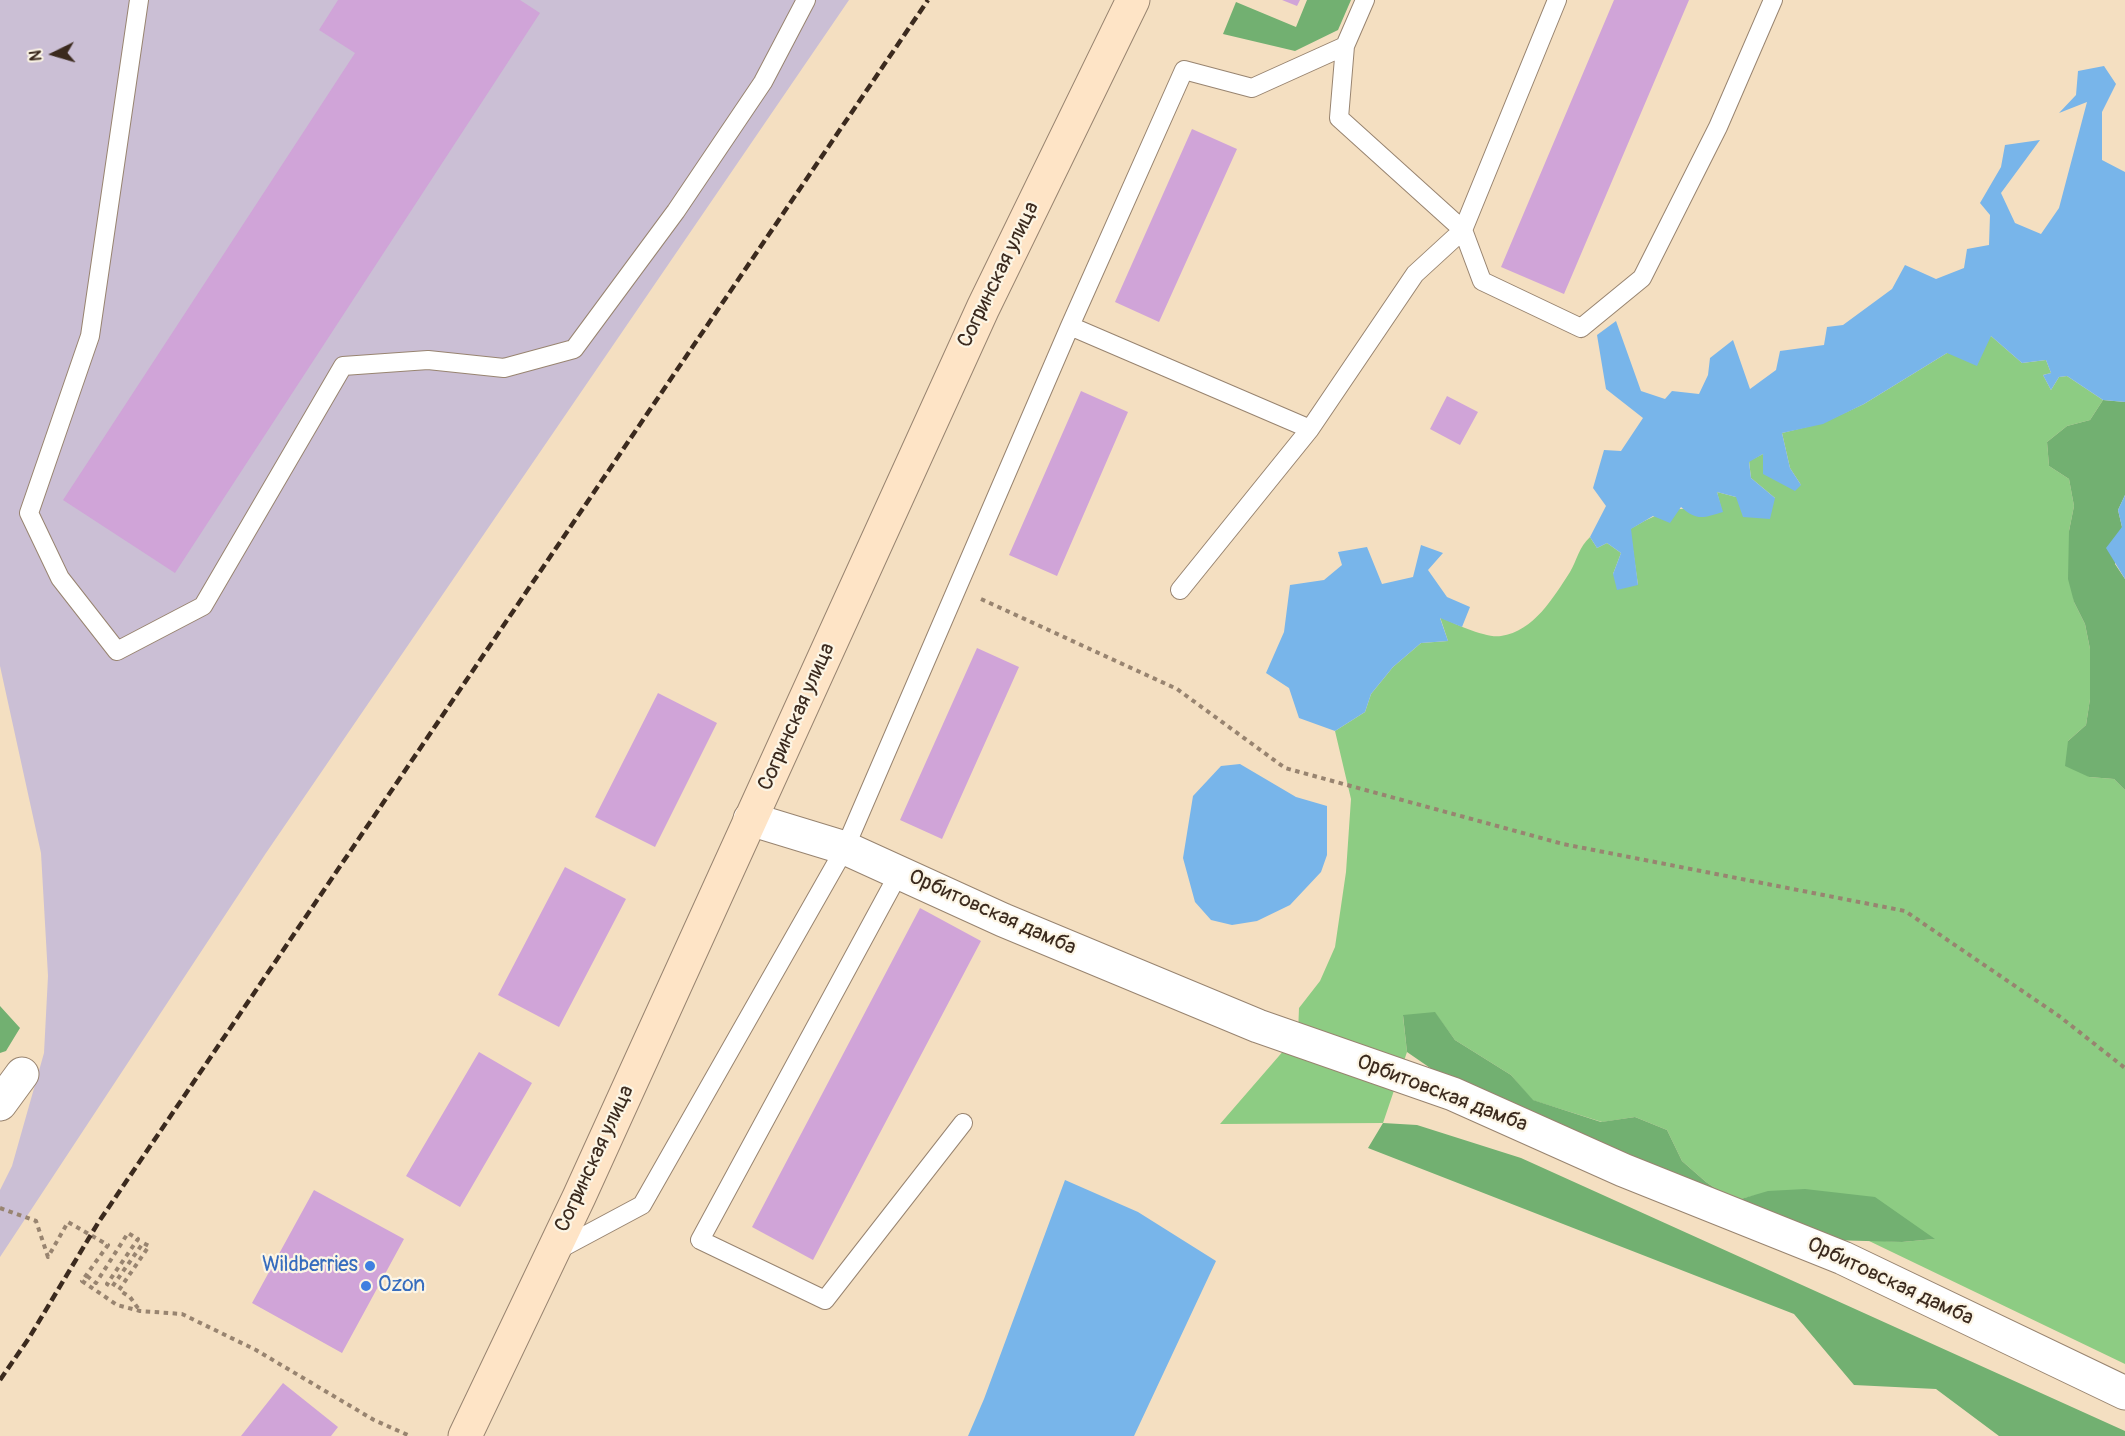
<!DOCTYPE html>
<meta charset="utf-8">
<style>
body{margin:0}
#map{position:relative;width:2125px;height:1436px;overflow:hidden;background:#f4dfc1;font-family:Pangolin,sans-serif}
canvas{display:block}
.north{position:absolute;left:24px;top:24px;width:60px;height:60px;-webkit-text-stroke:4px #fcf5e5;paint-order:stroke;rotate:265deg;font-size:16px;font-weight:700;line-height:24px;text-align:center;color:#3b2a1e}
.north::after{content:'';display:block;margin:auto;width:21px;height:27px;background:#3b2a1e;clip-path:polygon(50% 0,100% 100%,50% 72%,0 100%)}
</style>
<div id="map">
<canvas width="2125" height="1436"></canvas>
<div class="north">N</div>
</div>
<script>
const ctx = document.querySelector('canvas').getContext('2d');
ctx.lineJoin = 'round';
function fillPath(path, color) {
  ctx.fillStyle = color;
  ctx.fill(path, 'evenodd');
}
function stroke(path, color, width, dash) {
  ctx.strokeStyle = color;
  ctx.lineWidth = width;
  ctx.lineCap = dash ? 'butt' : 'round';
  ctx.setLineDash(dash || []);
  ctx.stroke(path);
}
function label(font, color, halo, rows, align = 'center') {
  ctx.font = font + ' Pangolin,sans-serif';
  ctx.lineWidth = 4.5;
  ctx.setLineDash([]);
  ctx.textBaseline = 'middle';
  ctx.strokeStyle = halo;
  ctx.fillStyle = color;
  for (const [text, x, y, turn = 0] of rows) {
    ctx.save();
    ctx.translate(x, y);
    ctx.rotate((+turn || 0) * Math.PI / 180);
    ctx.textAlign = isNaN(turn) ? turn : align;
    if (halo) ctx.strokeText(text, 0, 0);
    ctx.fillText(text, 0, 0);
    ctx.restore();
  }
}
fillPath(new Path2D(`
 M0,0H849L266,853L0,1257V1190L12,1166L44,1053L48,976L41,853L0,666Z`), '#cbbfd5');
fillPath(new Path2D(`
 M1991,336L2022,363L2046,360L2051,373L2043,375L2051,390L2059,377L2067,376L2103,400L2090,420L2067,426L2047,442L2049,466L2069,479L2074,506L2069,531L2074,602L2085,624L2090,649V699L2086,725L2068,741L2089,777L2114,779L2125,790V1364L1867,1240L1902,1242L1934,1239C1856,1203 1823,1175 1734,1201L1706,1182L1682,1161L1667,1130L1635,1117L1602,1122L1532,1100L1511,1075L1455,1040L1435,1013L1403,1016L1407,1052L1383,1123L1220,1124L1298,1034L1299,1008L1320,981L1335,947L1346,872L1351,799L1335,731L1365,712L1371,694L1393,667L1421,643L1448,641L1440,617C1453,623 1487,639 1501,636C1534,631 1553,598 1570,572C1577,560 1579,547 1590,537L1597,548L1607,543L1621,553L1613,574L1638,585L1630,529C1670,506 1678,506 1722,512L1717,492L1736,497L1775,498L1751,478L1749,461L1763,454L1801,485L1790,468L1782,433L1823,423L1864,404L1947,353Z`), '#8dcc83');
fillPath(new Path2D(`
 M1307,0H1351L1338,30L1295,51L1223,34L1236,2L1296,27Z
 M2103,400L2125,402V495L2118,510L2122,527L2115,564L2125,579V790L2114,779L2089,777L2065,766L2068,741L2086,725L2090,699V649L2085,624L2074,602L2068,579L2069,531L2074,506L2069,479L2049,466L2047,442L2067,426L2090,420Z
 M0,1006L20,1028L6,1051L0,1053Z
 M1435,1012L1455,1040L1511,1075L1533,1100L1601,1122L1635,1117L1667,1130L1682,1161L1706,1182L1734,1201L1768,1191L1805,1189L1875,1197L1935,1239L1902,1242L1830,1240L1465,1092L1407,1052L1403,1015Z
 M1383,1123L1417,1125L1521,1158L2125,1431V1436H1999L1936,1389L1854,1385L1794,1314L1368,1148Z`), '#72b071');
fillPath(new Path2D(`
 M2104,66L2116,84L2102,112V160L2125,172V402L2103,400L2067,376L2059,377L2051,390L2043,375L2051,373L2046,360L2022,363L1991,336L1977,366L1947,353L1864,404L1823,424L1782,433L1790,468L1801,485L1795,491L1763,474V454L1749,462L1751,478L1775,498L1770,519L1743,517L1736,497L1717,492L1723,512C1703,518 1697,521 1681,507L1670,523L1653,516L1631,529L1638,585L1617,590L1613,574L1621,553L1607,543L1597,548L1590,537L1606,506L1593,488L1604,450L1621,451L1643,418L1606,389L1597,335L1616,321L1641,391L1665,399L1672,391L1699,394L1708,375L1710,358L1733,340L1750,389L1776,370L1780,351L1824,345L1827,327L1843,325L1892,289L1905,265L1936,279L1964,268L1967,249L1989,245L1990,215L1980,203L2001,167L2005,145L2040,140L2001,193L2015,223L2041,234L2059,208L2087,102L2059,113L2076,95L2078,71Z
 M2125,495V579L2106,548L2122,527L2118,510Z
 M1421,545L1443,553L1428,570L1447,597L1470,607L1462,627L1440,618L1448,641L1421,643L1393,667L1371,694L1365,712L1335,731L1299,718L1289,688L1266,673L1284,632L1290,585L1324,580L1342,565L1338,552L1367,547L1382,584L1413,577Z
 M1240,764L1296,797L1327,806V855L1321,872L1290,905L1257,921L1232,925L1211,920L1195,902L1183,858L1193,796L1221,766Z
 M1065,1180L1138,1212L1216,1261L1134,1436H968L984,1399Z`), '#78b5ea');
fillPath(new Path2D(`
 M338,0H520L540,13L175,573L63,500L355,53L319,30Z
 M1282,0H1300L1297,6Z
 M1614,0H1689L1564,294L1501,267Z
 M1192,129L1237,149L1159,322L1115,302Z
 M1081,391L1128,412L1057,576L1009,555Z
 M1447,396L1478,412L1460,445L1430,429Z
 M977,648L1019,667L942,839L900,820Z
 M658,693L717,723L655,847L595,817Z
 M565,867L626,899L559,1027L498,995Z
 M920,908L981,941L813,1260L752,1227Z
 M479,1052L532,1083L460,1207L406,1176Z
 M314,1190L404,1239L342,1353L252,1303Z
 M283,1383L338,1427L331,1436H241Z`), '#d0a4d8');
const lane = new Path2D(`
 M139,0L90,336L29,513L60,578L117,651L203,606L343,366L428,360L504,368L574,349L676,211L763,82L806,0
 M1365,0L1345,46L1339,118L1463,230L1482,281L1581,328L1642,278L1718,127L1773,0
 M1070,326L1310,429
 M1180,590L1310,429L1415,274L1463,230L1557,0
 M899,873L700,1240L825,1300L963,1123
 M556,1251L642,1205L845,848L1070,326L1184,70L1252,88L1345,46`);
const street = new Path2D(`
 M750,819L845,848L1003,920L1258,1026L1453,1094L1623,1170L1843,1258L2125,1393
 M0,1104L22,1074`);
const secondary = new Path2D(`
 M465,1436L579,1197L983,308L1133,0`);
stroke(lane, '#988470', 20);
stroke(street, '#988470', 35);
stroke(secondary, '#988470', 35);
stroke(new Path2D(`
 M981,599L1177,689L1285,768L1563,844L1905,911L2059,1016L2125,1068
 M0,1208L36,1221L48,1257L68,1222L108,1245L82,1281L117,1305L140,1311L182,1314L256,1350L374,1420L410,1436
 M87,1276L96,1283L128,1233L138,1239L107,1284L112,1287L143,1243L149,1246L119,1290L130,1297L140,1311`), '#988470', 4, [4.5, 4.5]);
stroke(lane, '#fff', 18);
stroke(street, '#fff', 33);
stroke(secondary, '#fee4c6', 33);
stroke(new Path2D(`
 M0,1380L29,1338L98,1223L928,0`), '#3b2a1e', 4.5, [9, 4.5]);
for (const [x, y, r, color] of [
 [370,1266,6,"#3f7fe0"],
 [366,1286,6,"#3f7fe0"]
]) {
  const dot = new Path2D();
  dot.arc(x, y, r, 0, 2 * Math.PI);
  ctx.fillStyle = color;
  ctx.fill(dot);
  stroke(dot, '#fcf5e5', 2);
}
label('21px', '#3b2a1e', '#fcf5e5', [
 ["Согринская улица",999,275,-64],
 ["Согринская улица",797,717,-66],
 ["Орбитовская дамба",992,913,24],
 ["Орбитовская дамба",1442,1094,21],
 ["Согринская улица",595,1159,-65],
 ["Орбитовская дамба",1890,1282,25]
]);
label('21px', '#366cbe', '#fcf5e5', [
 ["Wildberries",358,1266],
 ["Ozon",378,1286,"left"]
], 'right');
</script>
